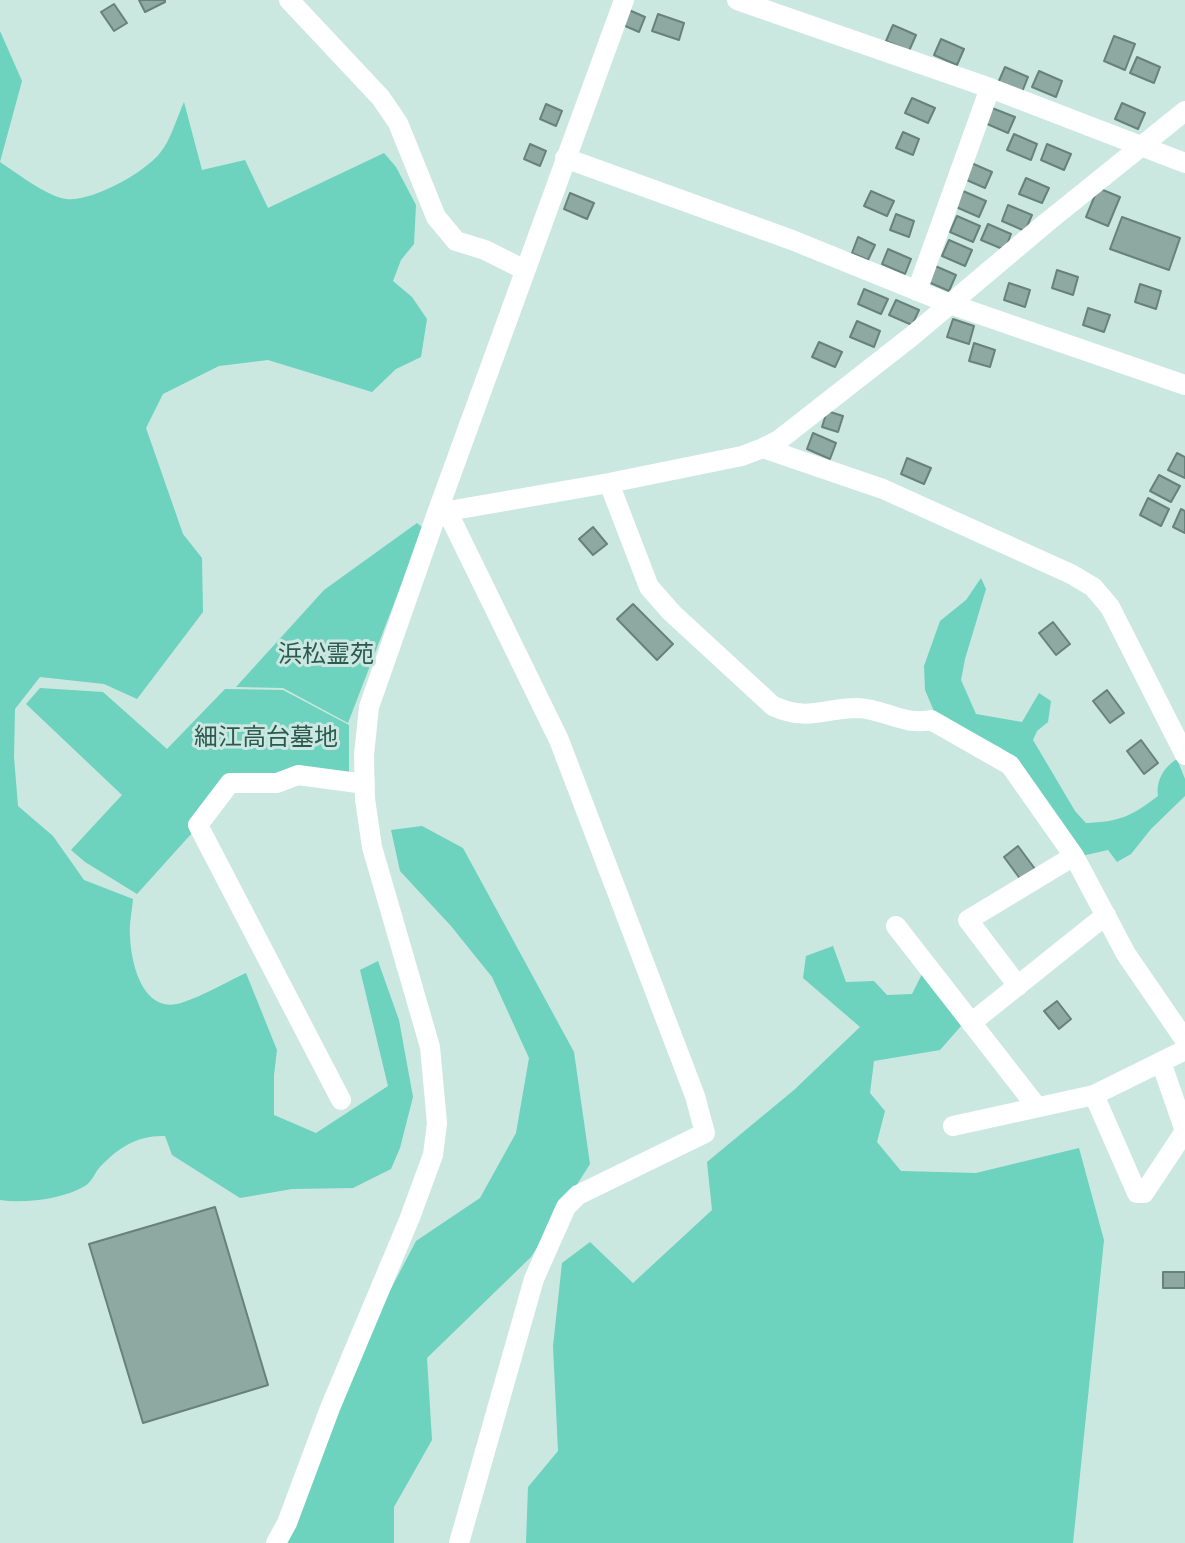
<!DOCTYPE html>
<meta charset="utf-8">
<style>
body{margin:0}
canvas{display:block;background:#cae7e0}
</style>
<canvas width="1185" height="1543"></canvas>
<script>
const ctx = document.querySelector('canvas').getContext('2d');
ctx.lineJoin = 'round';
function fillPath(path, color) {
  ctx.fillStyle = color;
  ctx.fill(path, 'evenodd');
}
function stroke(path, color, width, dash) {
  ctx.strokeStyle = color;
  ctx.lineWidth = width;
  ctx.lineCap = dash ? 'butt' : 'round';
  ctx.setLineDash(dash || []);
  ctx.stroke(path);
}
function label(font, color, halo, rows, align = 'center') {
  ctx.font = font + ' "Fira Sans","Noto Sans JP",sans-serif';
  ctx.lineWidth = 6;
  ctx.setLineDash([]);
  ctx.textBaseline = 'middle';
  ctx.strokeStyle = halo;
  ctx.fillStyle = color;
  for (const [text, x, y, turn = 0] of rows) {
    ctx.save();
    ctx.translate(x, y);
    ctx.rotate((+turn || 0) * Math.PI / 180);
    ctx.textAlign = isNaN(turn) ? turn : align;
    if (halo) ctx.strokeText(text, 0, 0);
    ctx.fillText(text, 0, 0);
    ctx.restore();
  }
}
fillPath(new Path2D(`
 M0,31L22,81L0,162C17,173 46,196 66,199C92,202 144,173 160,153C171,140 177,117 184,102L202,170L245,160L268,208L384,153L396,167L416,205L414,244L401,260L393,281L412,297L427,319L421,357L396,369L372,392L268,360L219,366L163,394L146,428L183,534L202,558L203,612L137,699L104,684L40,677L15,709L14,757L18,806L53,836L84,880L133,899C132,911 129,924 130,936C131,963 142,1011 177,1004C198,999 226,982 246,973L277,1050L274,1075V1115L316,1133L388,1086L360,970L378,961L399,1020L413,1097L400,1148L391,1169L353,1188L292,1189L240,1198L172,1155L165,1136C138,1135 119,1147 100,1167C95,1172 92,1182 85,1186C63,1199 24,1204 0,1200Z
 M417,523L423,528L348,723L283,688L236,687L324,590Z
 M981,578L986,589L965,659L961,680L976,714L1022,722L1039,693L1051,701L1048,722L1037,731L1033,740L1075,811L1086,823C1119,822 1132,816 1158,796C1156,780 1164,767 1177,759L1185,779V796L1151,829L1131,854L1117,862L1108,850L1077,857L1001,748L936,716L925,690L924,666L940,621L966,600Z
 M40,688L103,692L167,749L225,689L283,690L349,725V788L296,778L238,782L137,894L85,862L71,850L122,795L26,704Z
 M422,826L463,848L574,1052L590,1164L531,1257L427,1358L432,1440L394,1507V1543H275L338,1390L416,1241L480,1198L516,1133L529,1058L492,977L451,926L400,871L391,830Z
 M833,946L846,982L874,981L887,995L912,994L923,972L962,1025L940,1050L874,1061L870,1093L885,1111L877,1142L901,1171L976,1173L1079,1148L1104,1240L1073,1543H526L528,1487L558,1451L553,1346L562,1263L590,1242L633,1283L712,1210L707,1162L794,1090L860,1027L803,978L806,956Z`), '#6dd2be');
const building = new Path2D(`
 M139,0H165V2L145,12Z
 M114,4L127,23L114,31L101,12Z
 M629,10L645,17L639,32L623,25Z
 M658,14L684,23L679,40L652,31Z
 M893,25L916,35L909,51L886,41Z
 M1114,36L1135,44L1125,70L1104,61Z
 M941,39L964,49L957,65L934,55Z
 M1137,57L1160,67L1154,83L1130,73Z
 M1005,67L1028,77L1022,92L998,83Z
 M1039,71L1062,81L1056,97L1032,87Z
 M912,98L935,108L928,123L905,113Z
 M1122,103L1145,113L1138,129L1115,119Z
 M546,104L562,111L556,126L540,119Z
 M992,108L1015,117L1008,133L985,123Z
 M903,132L919,139L913,155L896,148Z
 M1014,134L1037,144L1031,160L1007,150Z
 M530,144L546,151L540,166L524,159Z
 M1047,144L1071,154L1064,170L1041,160Z
 M969,162L992,172L985,188L962,178Z
 M1026,178L1049,188L1042,203L1019,194Z
 M1098,188L1120,197L1108,226L1086,217Z
 M871,191L894,201L887,216L864,206Z
 M963,191L986,201L979,217L956,207Z
 M570,193L594,203L587,219L564,209Z
 M1008,205L1032,215L1025,231L1002,221Z
 M896,214L914,221L909,237L890,230Z
 M957,216L980,226L973,242L950,232Z
 M1122,217L1180,238L1169,270L1110,249Z
 M988,224L1011,234L1005,250L981,240Z
 M858,237L875,245L868,260L852,253Z
 M949,240L972,250L965,266L942,256Z
 M888,249L911,259L905,274L882,264Z
 M933,265L956,275L949,291L926,281Z
 M1057,270L1078,277L1073,295L1052,288Z
 M1009,283L1030,290L1025,307L1004,300Z
 M1140,284L1161,291L1156,309L1135,302Z
 M864,289L888,299L881,314L858,304Z
 M896,300L919,310L912,325L889,315Z
 M1088,308L1110,315L1104,332L1083,325Z
 M953,319L974,326L969,344L947,337Z
 M857,321L880,331L874,347L850,337Z
 M819,342L842,352L835,367L812,357Z
 M974,343L995,350L990,367L969,361Z
 M827,411L843,416L838,432L822,427Z
 M813,433L836,443L830,459L807,449Z
 M1177,453L1185,457V478L1168,470Z
 M907,458L931,468L924,484L901,474Z
 M1159,475L1180,486L1171,502L1150,491Z
 M1148,498L1169,509L1161,526L1140,515Z
 M1181,509L1185,511V533L1173,527Z
 M593,527L607,544L593,555L579,539Z
 M633,604L673,644L657,660L617,619Z
 M1053,622L1070,644L1056,655L1039,633Z
 M1107,690L1124,713L1110,723L1093,701Z
 M1141,740L1158,763L1144,774L1127,751Z
 M1018,846L1035,869L1021,880L1004,857Z
 M1057,1001L1071,1019L1059,1029L1044,1011Z
 M215,1207L268,1385L143,1423L89,1244Z
 M1163,1272H1185V1288H1163Z`);
fillPath(building, '#8da9a2');
stroke(building, '#67827b', 2);
stroke(new Path2D(`
 M289,0L381,98L398,123L436,217L456,241L485,250L525,270
 M737,0L990,88L1185,163
 M565,158L792,240L950,304L1185,385
 M917,291L990,88
 M763,448L779,440L912,336L1046,223L1185,111
 M609,483L649,587L672,613L773,706C809,722 823,708 858,708C884,709 905,726 931,720L1010,765L1074,856L1126,954L1185,1040
 M437,513L450,517L559,740L695,1096L705,1133L578,1195L566,1207L534,1279L459,1543
 M437,513L609,483L742,456L763,448L883,489L1071,574L1093,587L1110,607L1185,755
 M896,926L1037,1107
 M1018,986L968,920L1074,856
 M971,1023L1106,915
 M1094,1095L1137,1193H1144L1185,1131L1161,1062
 M341,1100L198,825L230,783H277L298,775L365,784
 M953,1126L1094,1095L1185,1050
 M276,1543L287,1523L330,1408L409,1220L433,1155L437,1123L430,1047L372,847L365,799L364,755L369,707L437,513L624,0`), '#fff', 20);
label('24px', '#2c5a51', '#cae7e0', [
 ["浜松霊苑",326,655],
 ["細江高台墓地",266,738]
]);
</script>
